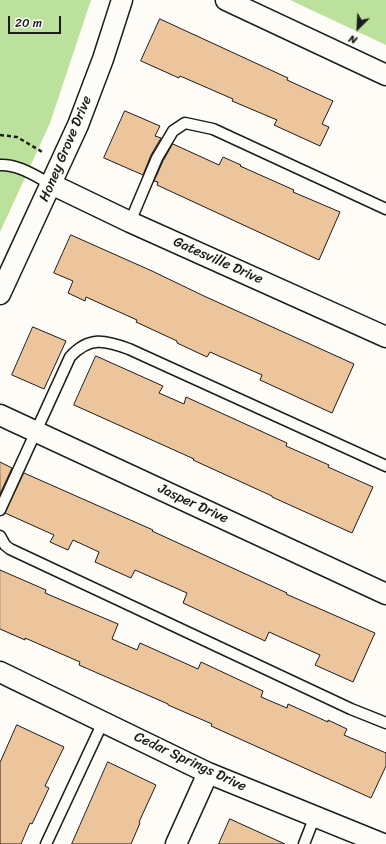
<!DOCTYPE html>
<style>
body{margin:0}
#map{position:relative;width:386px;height:844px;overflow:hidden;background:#fdfcf7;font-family:Sriracha,sans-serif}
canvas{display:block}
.north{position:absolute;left:338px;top:8px;width:40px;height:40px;-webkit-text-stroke:3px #fdfcf7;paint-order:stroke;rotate:204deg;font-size:11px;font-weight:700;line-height:16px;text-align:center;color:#1c1c1c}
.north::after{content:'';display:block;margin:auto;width:14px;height:18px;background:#1c1c1c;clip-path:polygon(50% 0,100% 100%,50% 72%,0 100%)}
.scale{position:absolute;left:8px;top:16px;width:53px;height:18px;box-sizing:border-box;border:2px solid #1c1c1c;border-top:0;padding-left:5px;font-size:12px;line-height:14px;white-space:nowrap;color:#1c1c1c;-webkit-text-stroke:3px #fdfcf7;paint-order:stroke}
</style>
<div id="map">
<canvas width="386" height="844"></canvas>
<div class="north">N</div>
<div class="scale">20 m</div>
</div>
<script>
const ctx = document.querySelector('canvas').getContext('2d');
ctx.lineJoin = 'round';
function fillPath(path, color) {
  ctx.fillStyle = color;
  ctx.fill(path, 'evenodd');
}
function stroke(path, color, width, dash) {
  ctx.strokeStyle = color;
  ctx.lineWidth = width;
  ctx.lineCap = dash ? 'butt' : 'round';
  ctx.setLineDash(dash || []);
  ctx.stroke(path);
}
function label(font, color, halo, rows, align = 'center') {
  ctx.font = font + ' Sriracha,sans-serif';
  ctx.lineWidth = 3;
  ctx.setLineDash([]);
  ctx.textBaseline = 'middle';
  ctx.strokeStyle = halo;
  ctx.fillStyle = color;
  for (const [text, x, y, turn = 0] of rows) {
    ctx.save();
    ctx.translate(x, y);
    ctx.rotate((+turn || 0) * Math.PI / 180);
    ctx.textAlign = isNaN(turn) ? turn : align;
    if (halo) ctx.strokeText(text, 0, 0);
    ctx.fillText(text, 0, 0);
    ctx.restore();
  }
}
fillPath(new Path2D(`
 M0,0H91L50,123L0,232Z
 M290,0H386V45Z`), '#bbe19c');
const building = new Path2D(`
 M160,19L288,78L287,80L333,101L322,124L329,127L320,146L274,125L277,120L232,101L233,99L180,76L179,78L141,61Z
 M125,111L160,126L155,136L161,138L151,155L143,175L104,158Z
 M173,144L219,165L223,157L241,165L240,166L294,190L293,192L340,212L319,260L157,185L158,182L154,181L163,161Z
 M71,235L152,271L204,296L354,364L332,413L260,380L262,375L210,352L207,357L177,343V341L136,322L137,320L86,297L85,301L68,293L73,281L54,273Z
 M33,327L66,341L44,389L12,375Z
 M96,356L163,386L159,393L184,404L186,397L287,443L286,446L329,465L328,467L373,487L352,533L272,497V496L193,460L194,459L74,405Z
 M0,462L12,468L0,494Z
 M24,473L153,530L152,531L287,593L286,594L375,633L353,682L315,665L320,655L269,632L265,641L183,603L187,593L135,570L131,578L95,562L99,552L73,540L68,550L50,542L54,535L5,513Z
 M0,570L46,590L45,593L118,624L112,639L137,650L140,643L198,669L201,662L263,691L261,697L287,708L288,704L328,722V720L347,729L344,735L386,753V766L371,798L211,726L212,724L168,705V704L79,665L80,662L25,638V640L0,629Z
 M17,725L64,747L45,786L49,788L32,824L30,823L21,844H0V763Z
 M108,762L156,785L139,822L140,823L131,844H72Z
 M230,819L285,844H219Z`);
fillPath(building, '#edc59d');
stroke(building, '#1c1c1c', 1);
const service = new Path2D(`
 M0,165C18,164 35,176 51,184
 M130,222L157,158L173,131L185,123L213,129L386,209
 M0,510L70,357C89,336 105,340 129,349L386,466
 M0,536L5,545L10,549L351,709L386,723
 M46,844L103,722
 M304,844L315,816`);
const minor = new Path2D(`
 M226,0L386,75
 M51,184L130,222L386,337
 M0,294L78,125L103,59L122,0
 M0,415L386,594
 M0,672L208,773L383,844
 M176,844L208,773`);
stroke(service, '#1c1c1c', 13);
stroke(minor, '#1c1c1c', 23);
stroke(new Path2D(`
 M0,135L17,137L44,153`), '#1c1c1c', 2.5, [4, 3]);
stroke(service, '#fdfcf7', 10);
stroke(minor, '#fdfcf7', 20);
label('14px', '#1c1c1c', '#fdfcf7', [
 ["Honey Grove Drive",66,149,-67],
 ["Gatesville Drive",218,261,24],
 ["Jasper Drive",193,504,25],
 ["Cedar Springs Drive",190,762,25]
]);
</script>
